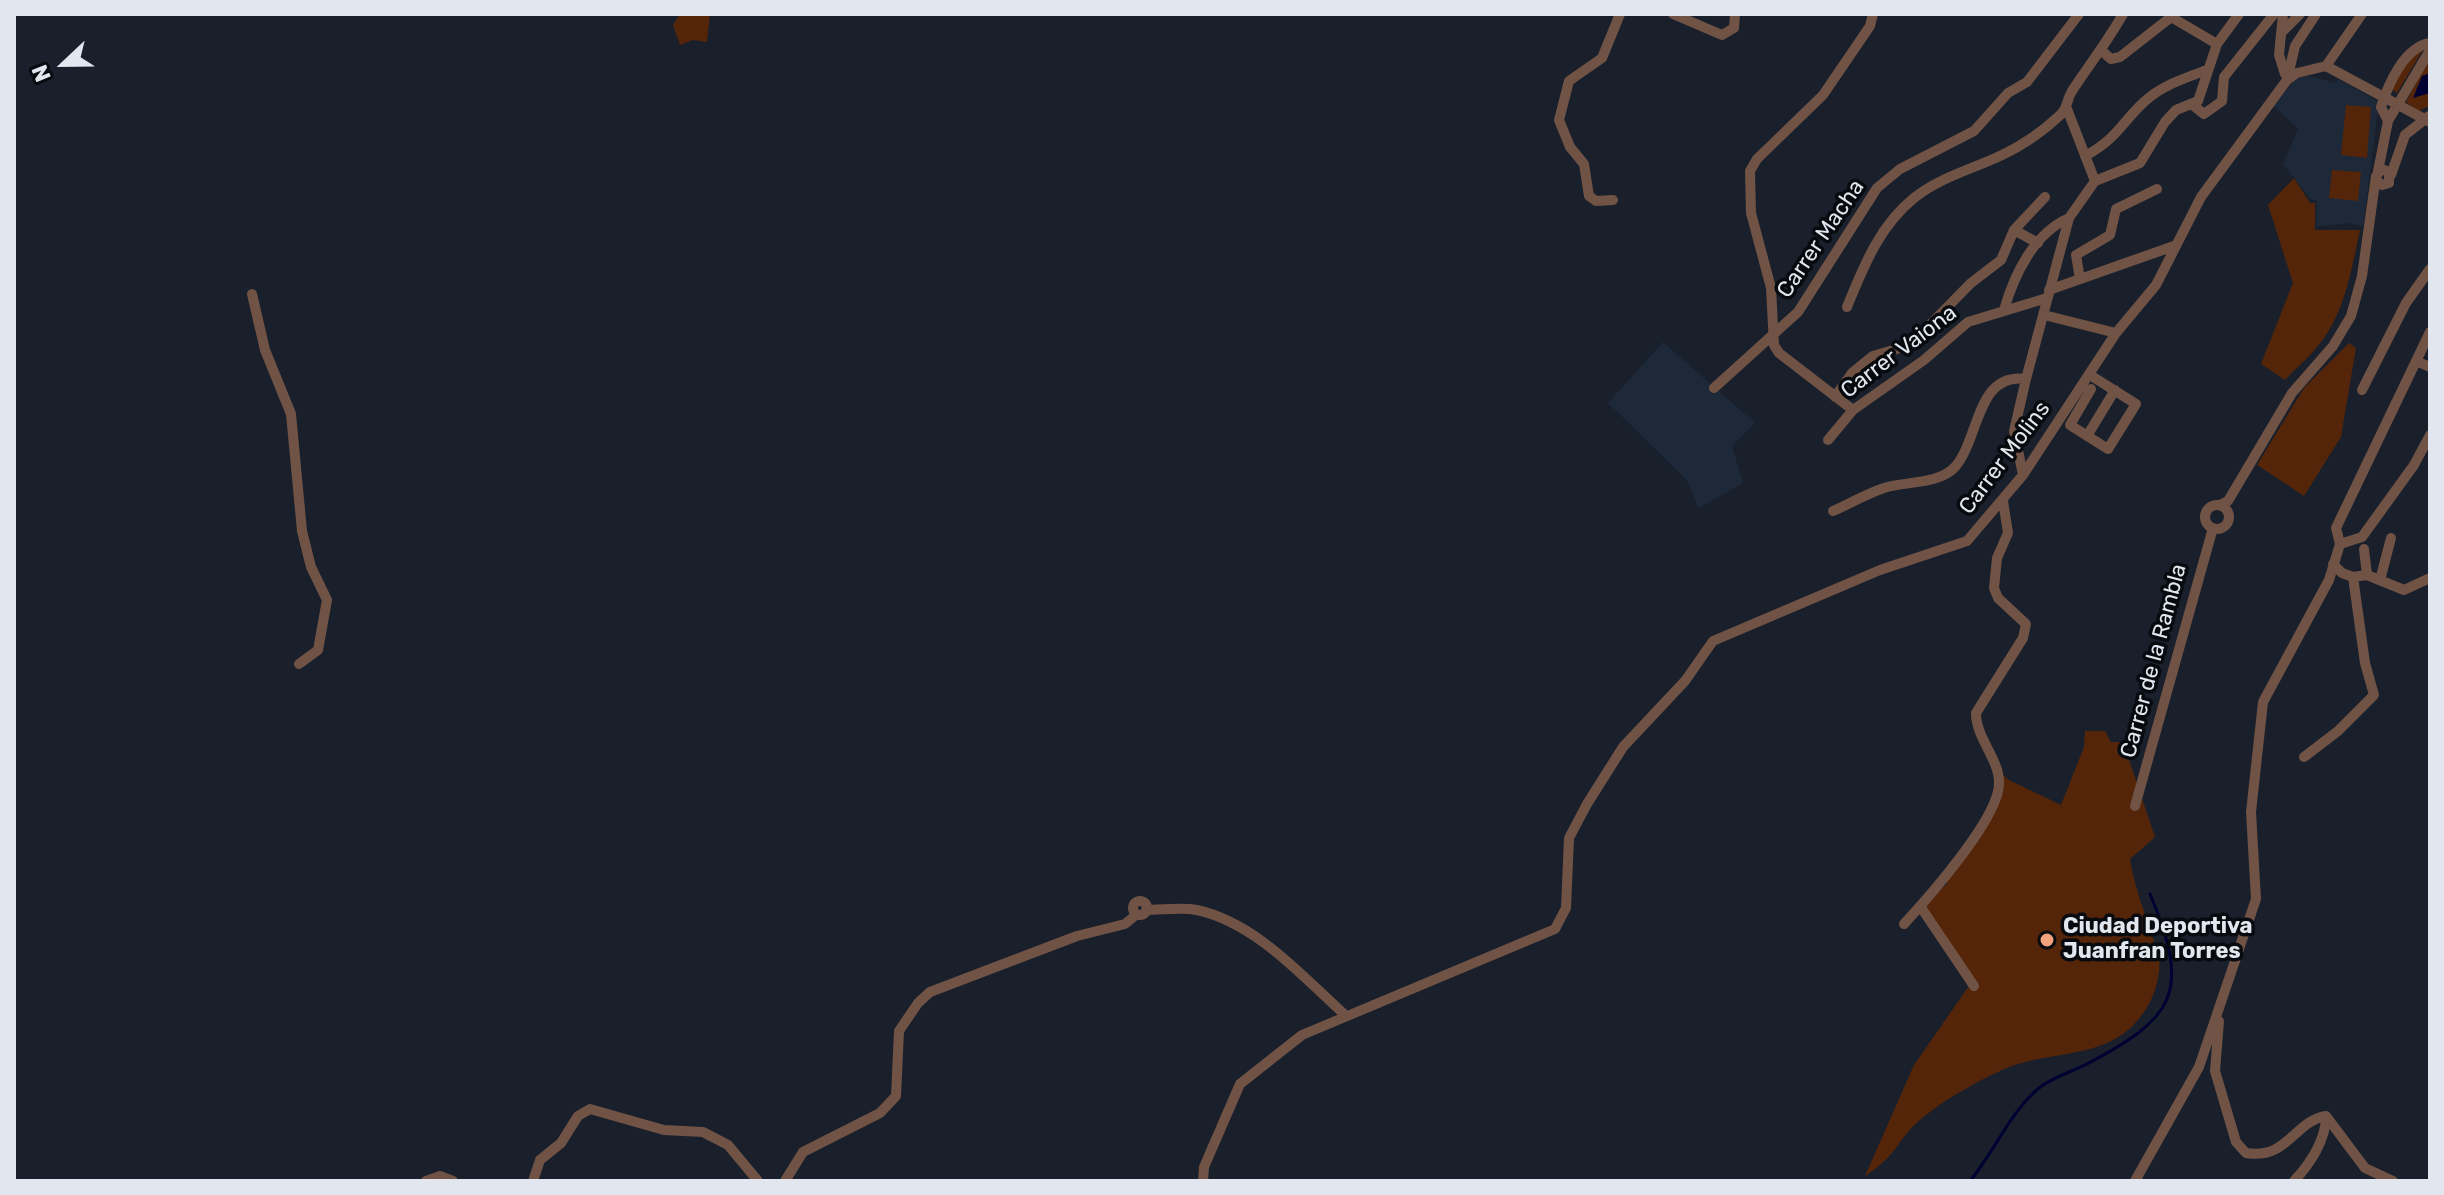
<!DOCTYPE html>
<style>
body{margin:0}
#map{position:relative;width:2444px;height:1195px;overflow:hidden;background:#19202c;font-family:Rubik,sans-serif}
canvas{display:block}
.frame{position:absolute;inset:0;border:16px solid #e2e7ef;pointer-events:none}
.north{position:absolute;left:24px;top:24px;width:80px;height:80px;-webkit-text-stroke:6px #070a0f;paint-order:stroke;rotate:248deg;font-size:22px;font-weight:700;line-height:32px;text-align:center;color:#e2e7ef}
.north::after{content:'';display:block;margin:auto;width:28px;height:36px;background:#e2e7ef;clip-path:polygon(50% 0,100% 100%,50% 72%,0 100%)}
</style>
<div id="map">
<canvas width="2444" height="1195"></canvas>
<div class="frame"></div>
<div class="north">N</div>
</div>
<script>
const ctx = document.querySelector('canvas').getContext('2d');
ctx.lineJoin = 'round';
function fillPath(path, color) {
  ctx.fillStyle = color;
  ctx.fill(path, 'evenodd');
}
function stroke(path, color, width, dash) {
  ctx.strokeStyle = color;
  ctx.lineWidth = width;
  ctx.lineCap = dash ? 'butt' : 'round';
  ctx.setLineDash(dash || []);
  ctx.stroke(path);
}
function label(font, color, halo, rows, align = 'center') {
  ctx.font = font + ' Rubik,sans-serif';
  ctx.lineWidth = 7;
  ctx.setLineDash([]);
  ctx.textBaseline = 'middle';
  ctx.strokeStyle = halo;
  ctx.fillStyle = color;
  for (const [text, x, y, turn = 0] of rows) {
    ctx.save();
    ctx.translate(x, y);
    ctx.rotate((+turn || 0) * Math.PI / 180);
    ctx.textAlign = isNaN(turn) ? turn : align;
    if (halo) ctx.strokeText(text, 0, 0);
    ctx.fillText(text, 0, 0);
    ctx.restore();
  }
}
fillPath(new Path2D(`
 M2310,76L2335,83L2338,79L2379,102L2363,226L2348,223L2316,227L2317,201L2310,198L2283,164L2298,129L2274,106L2296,78Z
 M1663,342L1755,423L1732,446L1743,483L1699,508L1686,479L1608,403Z`), '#1d2839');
fillPath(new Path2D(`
 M680,14H710L707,42L693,40L680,45L673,25Z
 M2424,48L2397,93L2391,89L2407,60Z
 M2430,57V106L2418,111L2406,102Z
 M2346,105L2371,107L2367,158L2341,155Z
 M2332,170L2361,172L2358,201L2329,198Z
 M2294,178L2310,203H2315V230H2360C2352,266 2346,307 2324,338C2314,353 2298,366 2285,380L2261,364L2293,283L2268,205Z
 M2349,343L2356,348L2341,437L2304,496L2257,465L2304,388Z
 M2085,731H2105L2111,742H2123L2155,837L2130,859C2135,894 2151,925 2159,959C2161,970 2156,990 2151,1000C2117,1067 2052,1045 1998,1072C1972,1084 1941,1102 1920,1120C1898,1139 1895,1158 1865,1176L1914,1065L1973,980L1925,909L1927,902L1947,884V878L1984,826L1999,772L2009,780L2061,805L2084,747Z`), '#552509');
fillPath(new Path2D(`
 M2430,73V93L2413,98L2422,76Z`), '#000132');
stroke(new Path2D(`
 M1970,1181C1994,1152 2010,1112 2039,1088C2050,1079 2070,1072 2083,1066C2175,1018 2192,994 2150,894`), '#000132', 3);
stroke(new Path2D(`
 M1673,14L1722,35L1734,28L1735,14
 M2283,14L2279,55L2285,74
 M2171,17L2217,44
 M2281,33L2300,14
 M2102,51L2111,59L2120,57L2175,14
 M2326,66L2362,14
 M2287,80L2295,46L2316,14
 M2194,106L2204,114L2222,101L2224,77L2274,14
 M2388,121L2381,107C2388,85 2404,47 2430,43
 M2085,156C2117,139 2121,123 2145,101C2163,85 2185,78 2207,70
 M2378,171L2388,121L2430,50
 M2391,175L2405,135L2429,116
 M2095,181L2140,163L2165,122L2176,110L2198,101L2217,44L2239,14
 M1613,200L1596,201L1589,196L1584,164L1570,147L1559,120L1569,81L1602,58L1620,14
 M2014,230L2038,243
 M2080,279L2076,255L2110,235L2116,209L2157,189
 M2049,290L2174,246
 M252,294L265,350L291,414L302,531L311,567L327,600L318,650L299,664
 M1847,307C1863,268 1879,226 1914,198C1940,177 1973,169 2002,155C2021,146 2043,131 2058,117C2068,109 2066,101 2072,91C2089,65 2108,41 2123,14
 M2004,310C2014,275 2034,233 2069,218
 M2044,315L2116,333
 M2416,361L2430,367
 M2090,375L2136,404L2108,449L2070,425L2091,389
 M1714,388L1798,312L1877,188L1900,169L1974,131L2008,93L2027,82L2079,14
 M2362,390L2406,303L2430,269
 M1835,397L1852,373L1873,356L1910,345L1971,283L2001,260L2014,230L2045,197
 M1853,410L1779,353L1774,345L1771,288L1751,213L1750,171L1757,159L1823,95L1870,26L1873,14
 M2087,436L2115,390
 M1828,440L1853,410L1924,360L1968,322L2047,298
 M2023,475L2014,431L2026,379L2069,218L2095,181L2067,109
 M2220,505L2228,501L2292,393L2333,346L2351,316L2362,276L2376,176L2382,169L2389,172V183L2382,185L2377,181
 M2205 517a12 12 0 1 1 24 0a12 12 0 1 1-24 0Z
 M1833,511C1849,504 1866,494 1884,488C1905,481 1938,485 1955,467C1980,438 1976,372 2026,379
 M2340,544L2336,528L2430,332
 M2340,544L2362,537L2414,465L2430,435
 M2364,549L2367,575
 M2353,577L2367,575L2404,590L2430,578
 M2380,580L2391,538
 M2304,757L2338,731L2374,695L2365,663L2353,577L2342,573L2333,564
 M2135,806L2213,528
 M1133 908a7 7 0 1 1 14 0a7 7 0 1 1-14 0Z
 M1920,906L1974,986
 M1146,910C1162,910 1182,907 1197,910C1256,923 1302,976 1345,1015
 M1904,924C1928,898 2001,816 1999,782C1999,759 1976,738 1976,713L2023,638L2026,624L1998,598L1994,588L1997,558L2008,533L2003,501
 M2219,1021L2215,1071L2236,1142L2246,1153C2288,1160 2294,1121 2326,1116L2365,1168L2393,1181
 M426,1181L440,1176L453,1181
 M533,1181L540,1160L561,1143L578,1116L590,1109L664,1130L703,1132L728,1145L758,1181
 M785,1181L803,1152L880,1113L896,1096L899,1031L918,1003L930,992L1077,936L1125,924L1137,914
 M1203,1181L1204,1167L1240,1084L1302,1035L1555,929L1566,908L1569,838L1587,804L1623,747L1685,681L1713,641L1880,570L1967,541L2023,475L2116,333L2156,285L2201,197L2287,80L2297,73L2326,66L2430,122
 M2135,1181L2199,1067L2256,899L2251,812L2263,702L2329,580L2340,544
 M2294,1181C2310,1164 2326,1140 2326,1116`), '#705345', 10);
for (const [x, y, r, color] of [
 [2047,940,8,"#f1a27b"]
]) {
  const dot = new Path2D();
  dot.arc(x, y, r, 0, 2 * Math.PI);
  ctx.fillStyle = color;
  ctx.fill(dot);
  stroke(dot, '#070a0f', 3);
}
label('22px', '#e2e7ef', '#070a0f', [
 ["Carrer Macha",1821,239,-56],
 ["Carrer Vaiona",1899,352,-37],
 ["Carrer Molins",2005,458,-53],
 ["Carrer de la Rambla",2154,661,-75]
]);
label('bold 22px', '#e2e7ef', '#070a0f', [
 ["Ciudad Deportiva",2063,927],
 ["Juanfran Torres",2063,952]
], 'left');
</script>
